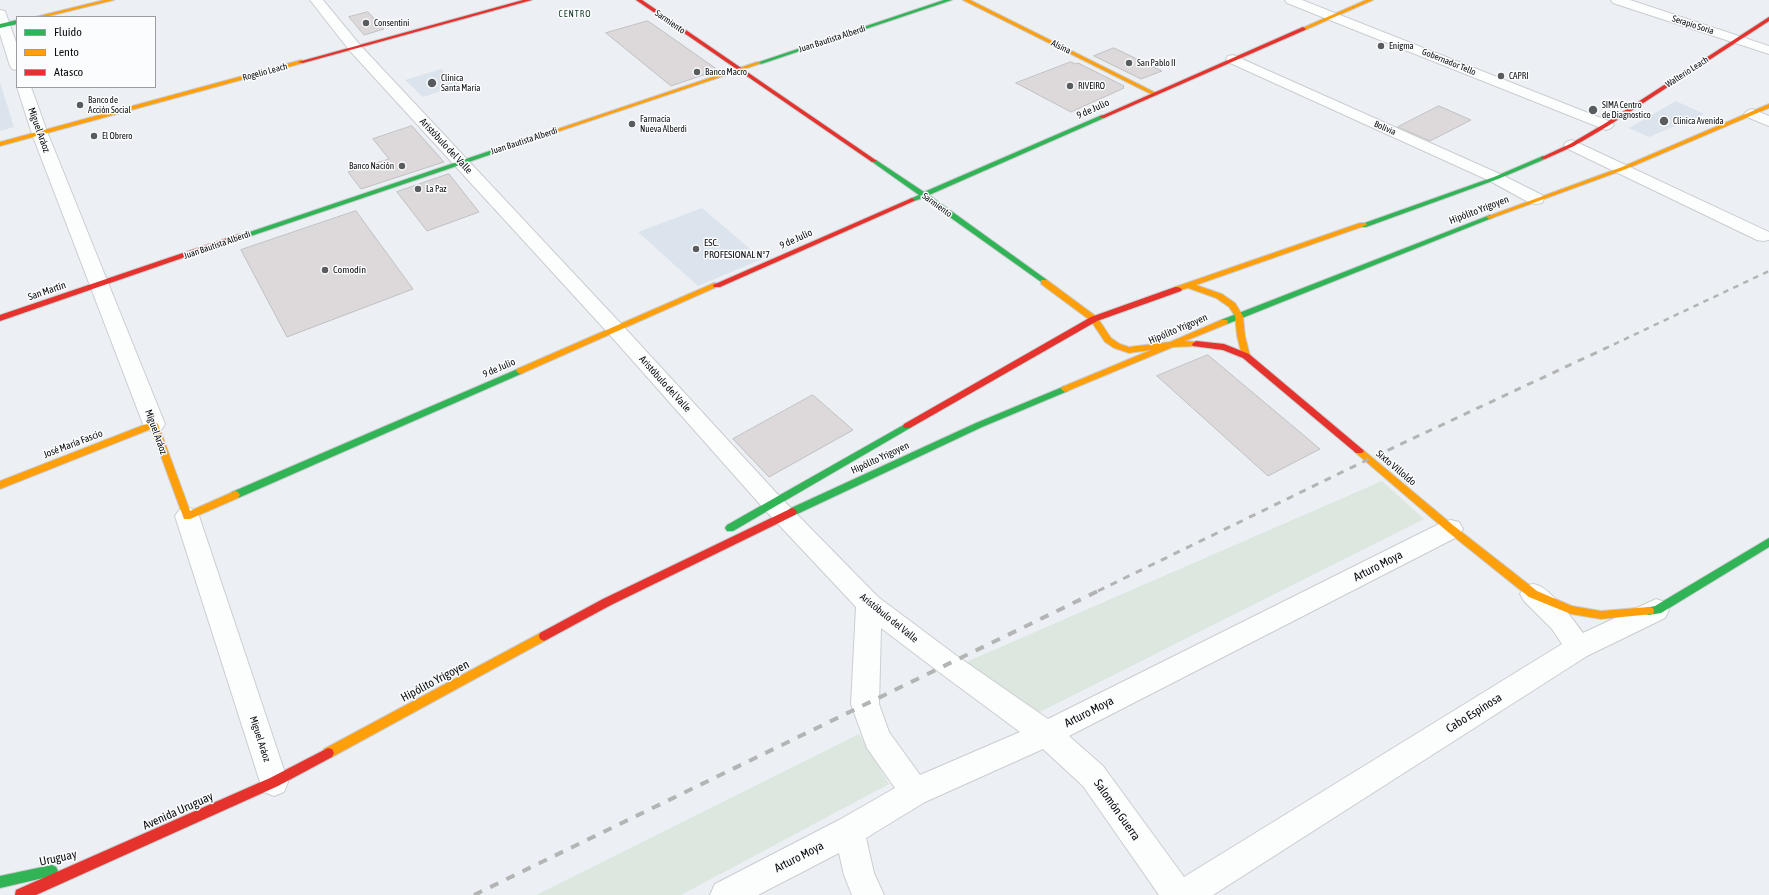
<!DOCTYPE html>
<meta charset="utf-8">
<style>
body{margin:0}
#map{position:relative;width:1769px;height:895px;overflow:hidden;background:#ecf0f4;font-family:"Asap Condensed",sans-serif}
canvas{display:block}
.legend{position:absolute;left:16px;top:16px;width:140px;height:72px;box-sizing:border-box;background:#fbfcfe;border:1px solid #9b9c9e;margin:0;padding:5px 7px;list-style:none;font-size:12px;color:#0a0c0e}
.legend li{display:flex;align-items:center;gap:8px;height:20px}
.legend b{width:20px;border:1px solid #9b9c9e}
</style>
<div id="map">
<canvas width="1769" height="895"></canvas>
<ul class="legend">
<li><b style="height:5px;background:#30b455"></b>Fluido</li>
<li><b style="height:5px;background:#ff9f0a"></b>Lento</li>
<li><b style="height:5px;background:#e5322d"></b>Atasco</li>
</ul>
</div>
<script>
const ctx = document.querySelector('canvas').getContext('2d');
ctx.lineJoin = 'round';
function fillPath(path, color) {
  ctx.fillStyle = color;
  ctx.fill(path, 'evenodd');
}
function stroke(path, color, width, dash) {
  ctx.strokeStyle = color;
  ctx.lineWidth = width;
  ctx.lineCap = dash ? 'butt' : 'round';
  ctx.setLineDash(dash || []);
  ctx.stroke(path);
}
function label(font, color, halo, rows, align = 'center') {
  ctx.font = font + ' "Asap Condensed",sans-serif';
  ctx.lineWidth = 3;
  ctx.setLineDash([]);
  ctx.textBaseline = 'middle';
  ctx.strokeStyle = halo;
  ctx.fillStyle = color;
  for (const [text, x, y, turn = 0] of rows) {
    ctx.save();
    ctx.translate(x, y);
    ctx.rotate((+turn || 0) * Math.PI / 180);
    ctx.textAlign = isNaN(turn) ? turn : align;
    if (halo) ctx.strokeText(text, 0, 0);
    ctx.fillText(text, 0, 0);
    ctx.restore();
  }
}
fillPath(new Path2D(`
 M441,69L459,85L423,97L405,80Z
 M0,82L14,127L0,131Z
 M1676,101L1704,114L1649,137L1629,128Z
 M702,208L762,259L698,286L638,232Z`), '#dbe3ec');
fillPath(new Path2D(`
 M1382,481L1424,519L1034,715L966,662Z
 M859,734L889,784L681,895H536Z`), '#dce7df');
const building = new Path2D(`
 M368,12L384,29L364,35L349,17Z
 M648,21L718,70L671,86L606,33Z
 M1114,48L1162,71L1141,79L1094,56Z
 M1071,62L1076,64L1078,63L1124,86L1123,87L1124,88L1071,112L1016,83Z
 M1439,106L1471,120L1430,141L1398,127Z
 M412,126L444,162L361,189L348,172L389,159L373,139Z
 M449,174L479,212L427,231L397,192Z
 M356,211L413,289L287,337L241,250Z
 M1208,355L1320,449L1268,476L1157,376Z
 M813,395L853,430L769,477L733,439Z`);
fillPath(building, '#ddd8d9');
stroke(building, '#bfc0c1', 1);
const street = new Path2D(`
 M310,0H323L360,45L623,326L781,498L878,597L957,656L1048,719L1443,522L1451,520L1459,522L1463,529L1459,536L1069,736L1103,766L1184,877L1562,644L1552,629L1524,601L1520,594L1524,587C1527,586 1531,584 1533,584C1548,584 1575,622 1583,633L1656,599L1665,602L1669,610L1665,618L1587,656L1213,895H1159L1083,786L1043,749L925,802L866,838L874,873L884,895H852L844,875L839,853L758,895H710L715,884L839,820L895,788L867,748L851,704L856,607L765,510L609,334L350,51ZM881,628L939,672L1020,732L920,775L889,732L879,704Z
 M1285,0H1302L1611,122L1614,125L1611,128L1606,130L1601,128L1287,3Z
 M1611,0H1630L1769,46V54L1613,3Z
 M0,10L5,11L6,14L17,45V70L12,69L10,66L0,34Z
 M1233,55L1502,175L1542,195L1544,199L1542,203L1536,204L1530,203L1490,181L1228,62L1226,59L1228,56Z
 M17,87H31L48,134L165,424L162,429L154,432L146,429L143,424L32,134Z
 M1752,109L1769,116V126L1747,117L1744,114L1747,111Z
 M1572,140L1769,232V240L1763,241L1757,240L1566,148L1564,145L1566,142Z
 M187,507L195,510L199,516L288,782L284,792L274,796L264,792L260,782L175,516L179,510Z`);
const fast = new Path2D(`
 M944,0H952L761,64L756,63Z
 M17,20V24L0,28V24Z
 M1102,115L1105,117L1104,118L929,195L1047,280V284H1044L923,198L914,201H910V199L919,195L871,161L876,160L924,192Z
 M537,135L539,136V138L245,238H239L238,236Z
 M1543,156L1546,158L1545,159L1498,179L1366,227H1360L1359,225L1494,177Z
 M1490,215L1494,217L1492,218L1227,324H1221L1220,322L1221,320Z
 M520,368L524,371L523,373L238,498H232L230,495L232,492Z
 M1065,386L1069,389L1068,391L982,427L795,515H789L787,512L789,509L976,423Z
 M907,423L911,426L910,428L733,531H727L725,528L727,525Z
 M1769,538V547L1661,613L1649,615L1645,614L1644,611L1645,608L1655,606Z
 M52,865L56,867L58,871L56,875L0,888V876Z`);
const slow = new Path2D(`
 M104,0H114L45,17H35Z
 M963,0H970L1158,94L1153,95Z
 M1366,0H1373L1305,30L1300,29Z
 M301,60L303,61V63L0,146V142Z
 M757,62L762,63L539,138L534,137Z
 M1769,104V108L1626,169L1492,218L1490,219L1486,217L1622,167Z
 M1360,223H1366L1367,225L1196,285L1222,294L1235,303L1243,316L1245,336L1250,356L1249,358H1243L1242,356L1237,336L1235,316L1229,307L1216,298L1188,288L1178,291L1174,289L1175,287Z
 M1041,280H1047L1097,317L1111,338L1120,344L1129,347L1170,342L1221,320H1227L1228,322L1227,324L1185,341L1199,342L1200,344L1199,346L1173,347L1065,392L1061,389L1062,387L1151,350L1129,353L1114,348L1105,342L1091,321L1041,284Z
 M714,283H720L721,285L523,373L520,374L516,371L517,369Z
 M154,421L158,424L190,511L235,491L238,492L240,495L238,498L190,519H184L151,429L0,489V481Z
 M1359,448L1362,449L1454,526L1537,591L1572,606L1601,611L1649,607L1653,608L1654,611L1653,614L1601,619L1571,614L1529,597L1448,532L1356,453L1354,451L1356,449Z
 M544,631L548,633L549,636L548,639L332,757L328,758L324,757L322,753L324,749Z`);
const jam = new Path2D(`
 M523,0H532L303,63L298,62Z
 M636,0H642L877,161L872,162Z
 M1769,17V21L1608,126L1574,146L1545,159L1540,158L1570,144L1604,124Z
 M1303,27L1306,29L1305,30L1104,118L1099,117Z
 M912,198L915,200L914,201L720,287H714L713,285Z
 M239,234H245L246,236L0,321V315Z
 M1175,287H1178L1182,289L1181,291L1097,321L910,428H904L903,426L904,424L1091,317Z
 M1196,341L1224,344L1249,354L1362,449L1364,451L1362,453H1356L1243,358L1223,350L1193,346L1192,344Z
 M792,508L795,509L797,512L795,515L611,605L548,639L544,641L540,639L539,636L540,633L603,599Z
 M328,748L332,749L334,753L332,757L278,786L36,895H15L16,890L270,778Z`);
stroke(street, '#cacdd0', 2);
stroke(fast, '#cacdd0', 2);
stroke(slow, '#cacdd0', 2);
stroke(jam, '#cacdd0', 2);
fillPath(street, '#fcfdfd');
fillPath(fast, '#30b455');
fillPath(slow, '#ff9f0a');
fillPath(jam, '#e5322d');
stroke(new Path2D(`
 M1604,349L1769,271`), '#b3b4b4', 2.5, [5.5, 5.5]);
stroke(new Path2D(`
 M1098,591L1369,459L1606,348`), '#b3b4b4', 3, [7, 7]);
stroke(new Path2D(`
 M474,895L1100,590`), '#b3b4b4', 4, [9, 9]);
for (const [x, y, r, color] of [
 [366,23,4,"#595c5e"],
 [1381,46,4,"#595c5e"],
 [1129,63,4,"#595c5e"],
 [697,72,4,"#595c5e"],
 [1501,76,4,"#595c5e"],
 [432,83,5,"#595c5e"],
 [1070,86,4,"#595c5e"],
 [80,105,4,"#595c5e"],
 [1593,110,5,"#595c5e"],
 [1664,121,5,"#595c5e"],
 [632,124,4,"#595c5e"],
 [94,136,4,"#595c5e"],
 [402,166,4,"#595c5e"],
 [418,189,4,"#595c5e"],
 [696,249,4,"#595c5e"],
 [325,270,4,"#595c5e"]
]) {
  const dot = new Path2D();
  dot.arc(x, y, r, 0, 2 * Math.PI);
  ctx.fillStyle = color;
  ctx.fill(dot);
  stroke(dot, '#fbfcfe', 1.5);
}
ctx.letterSpacing = '1px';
label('9px', '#0f351e', '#fbfcfe', [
 ["CENTRO",575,14]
]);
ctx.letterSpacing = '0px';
label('9px', '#0a0c0e', '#fbfcfe', [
 ["Sarmiento",670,22,35],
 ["Serapio Soria",1693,25,18],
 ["Juan Bautista Alberdi",832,39,-18],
 ["Alsina",1061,47,26],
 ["Gobernador Tello",1449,62,22],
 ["Rogelio Leach",265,72,-15],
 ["Walterio Leach",1687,72,-33],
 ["Bolivia",1385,128,24],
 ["Juan Bautista Alberdi",524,141,-18],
 ["Sarmiento",937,205,36],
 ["Juan Bautista Alberdi",217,245,-19]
]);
label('9px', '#0a0c0e', '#fbfcfe', [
 ["Consentini",374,23],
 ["Enigma",1389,46],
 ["San Pablo II",1137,63],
 ["Banco Macro",705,72],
 ["CAPRI",1509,76],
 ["Clinica",441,78],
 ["Santa Maria",441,88],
 ["RIVEIRO",1078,86],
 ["Banco de",88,100],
 ["Acción Social",88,110],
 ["SIMA Centro",1602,105],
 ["de Diagnostico",1602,115],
 ["Farmacia",640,119],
 ["Nueva Alberdi",640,129],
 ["Clinica Avenida",1673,121],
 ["El Obrero",102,136],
 ["Banco Nación",394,166,"right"],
 ["La Paz",426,189]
], 'left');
label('10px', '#0a0c0e', '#fbfcfe', [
 ["9 de Julio",1093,109,-24],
 ["Miguel Aráoz",39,130,70],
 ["Aristóbulo del Valle",446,146,47],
 ["Hipólito Yrigoyen",1479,210,-21],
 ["9 de Julio",796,239,-24],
 ["San Martín",47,291,-19],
 ["Hipólito Yrigoyen",1178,329,-23],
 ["9 de Julio",499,368,-23],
 ["Aristóbulo del Valle",665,384,48],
 ["Miguel Aráoz",156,432,70],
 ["José María Fascio",73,444,-21],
 ["Hipólito Yrigoyen",880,458,-25],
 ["Sixto Villoldo",1396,468,40],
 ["Aristóbulo del Valle",889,618,39],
 ["Miguel Aráoz",260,739,72]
]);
label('10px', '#0a0c0e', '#fbfcfe', [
 ["ESC.",704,243],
 ["PROFESIONAL N°7",704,255],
 ["Comodín",333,270]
], 'left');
label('12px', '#0a0c0e', '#fbfcfe', [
 ["Arturo Moya",1378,566,-27],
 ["Hipólito Yrigoyen",435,681,-28],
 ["Arturo Moya",1089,712,-27],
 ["Cabo Espinosa",1474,713,-32],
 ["Salomón Guerra",1117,810,55],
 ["Avenida Uruguay",178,811,-24],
 ["Arturo Moya",799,857,-27],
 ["Uruguay",58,858,-12]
]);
</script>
